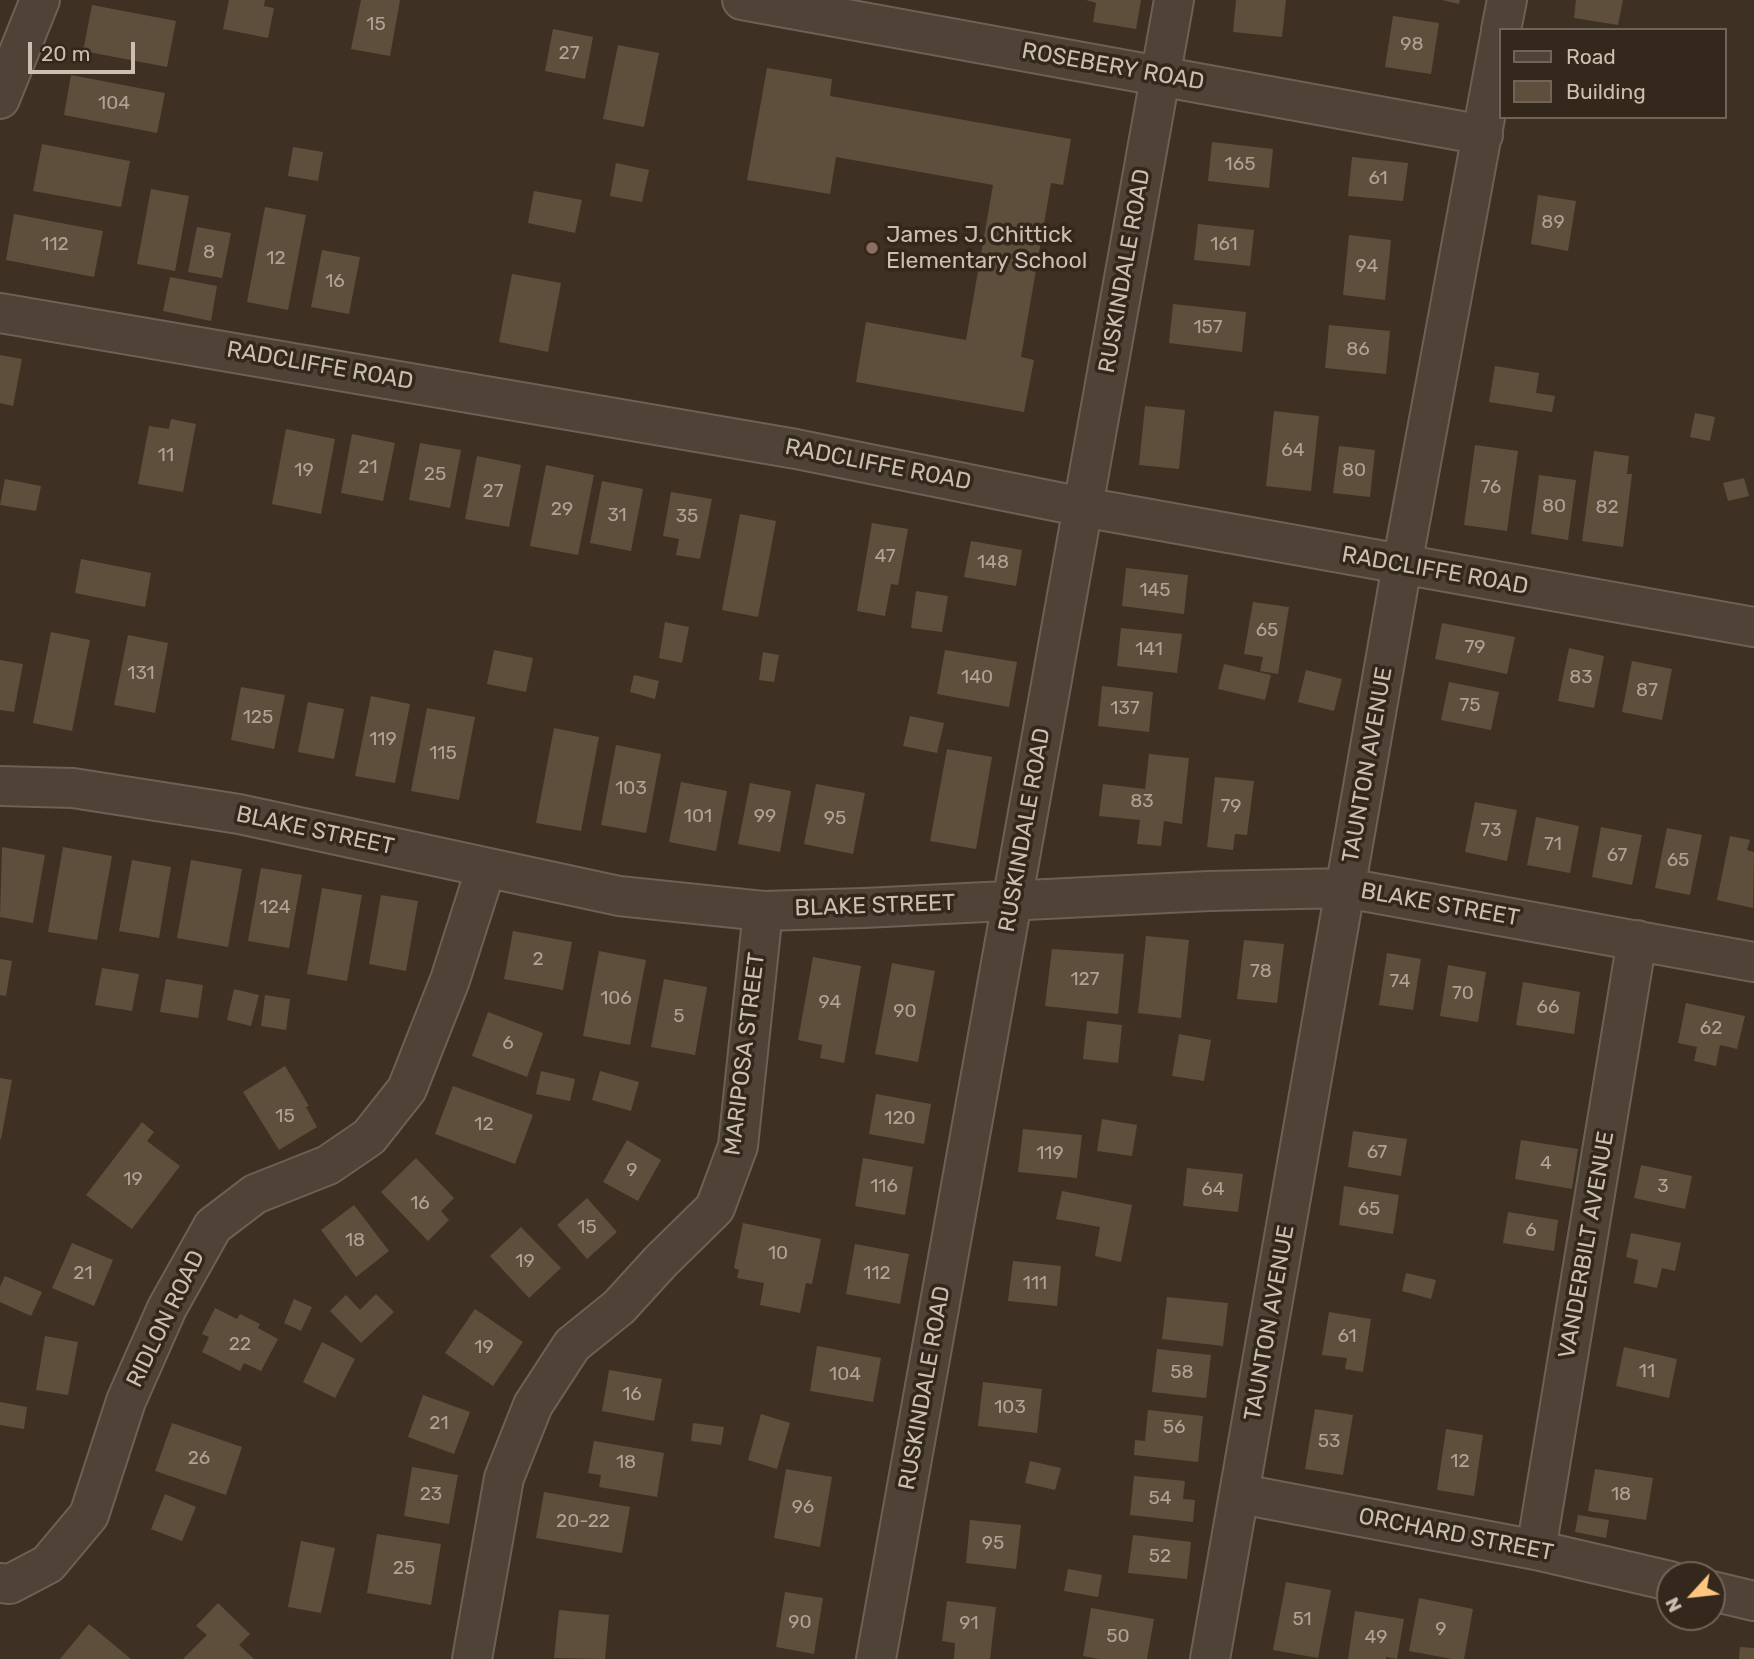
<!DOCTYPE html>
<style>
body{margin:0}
#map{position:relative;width:1754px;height:1659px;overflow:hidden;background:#3e3022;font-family:Rubik,sans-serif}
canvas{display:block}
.legend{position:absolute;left:1499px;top:28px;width:228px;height:91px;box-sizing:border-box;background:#33281b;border:2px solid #6f6457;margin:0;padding:9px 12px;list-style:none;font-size:21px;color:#cabfb1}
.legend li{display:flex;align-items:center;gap:14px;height:35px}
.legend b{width:35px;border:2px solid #6f6457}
.north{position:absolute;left:1656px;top:1561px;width:70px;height:70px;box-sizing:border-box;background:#33281b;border:2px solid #6f6457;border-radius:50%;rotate:243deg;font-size:19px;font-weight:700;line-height:28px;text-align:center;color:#cabfb1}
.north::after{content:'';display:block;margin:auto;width:24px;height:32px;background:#ffc681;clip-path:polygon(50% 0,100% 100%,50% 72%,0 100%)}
.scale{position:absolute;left:28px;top:42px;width:107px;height:32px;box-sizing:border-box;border:4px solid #cabfb1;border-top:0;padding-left:9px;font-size:21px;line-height:24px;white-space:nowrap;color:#cabfb1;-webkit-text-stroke:5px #33281b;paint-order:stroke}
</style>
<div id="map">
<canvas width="1754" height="1659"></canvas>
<ul class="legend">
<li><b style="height:9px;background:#4e4336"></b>Road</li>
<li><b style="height:19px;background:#5e4f3d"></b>Building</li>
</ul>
<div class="north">N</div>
<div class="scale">20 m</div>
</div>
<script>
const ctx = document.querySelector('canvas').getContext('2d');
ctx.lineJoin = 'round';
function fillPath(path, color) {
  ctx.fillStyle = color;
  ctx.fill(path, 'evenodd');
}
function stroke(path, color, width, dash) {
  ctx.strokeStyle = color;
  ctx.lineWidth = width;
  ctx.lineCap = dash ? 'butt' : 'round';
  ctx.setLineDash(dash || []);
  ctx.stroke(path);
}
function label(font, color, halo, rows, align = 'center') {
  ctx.font = font + ' Rubik,sans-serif';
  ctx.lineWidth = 7;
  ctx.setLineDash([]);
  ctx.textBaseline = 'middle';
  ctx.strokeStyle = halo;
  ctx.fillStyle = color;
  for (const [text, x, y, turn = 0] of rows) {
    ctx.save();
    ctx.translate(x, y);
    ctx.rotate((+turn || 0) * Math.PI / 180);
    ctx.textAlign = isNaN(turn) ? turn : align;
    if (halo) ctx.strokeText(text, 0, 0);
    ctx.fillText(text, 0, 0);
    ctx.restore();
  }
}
fillPath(new Path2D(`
 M229,0H265L264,6L274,8L268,38L223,29Z
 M361,0H400L390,56L351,49Z
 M1086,0H1141L1136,29L1093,22L1096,3Z
 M1236,0H1286L1282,37L1233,32Z
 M1442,0H1460L1459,4Z
 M1576,0H1623L1618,25L1574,18Z
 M92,5L176,21L167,67L83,51Z
 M1393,16L1439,23L1431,74L1385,67Z
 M553,29L593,37L585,79L545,71Z
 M618,45L659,53L644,127L603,119Z
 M767,68L832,79L830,96L1071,139L1063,185L1051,183L1021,357L1034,360L1024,412L856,382L866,322L966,340L993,185L836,157L830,194L747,180Z
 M71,75L165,93L157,133L64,115Z
 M1212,142L1273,149L1269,188L1208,181Z
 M42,144L130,161L121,207L33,191Z
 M293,147L323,152L318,181L288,176Z
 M1352,157L1408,163L1403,201L1348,196Z
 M616,163L649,170L642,202L610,196Z
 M151,189L189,196L175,271L137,264Z
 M534,191L582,200L575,233L528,223Z
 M1538,195L1576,201L1568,251L1531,244Z
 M265,207L306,215L288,310L247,302Z
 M14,214L103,231L94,277L6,260Z
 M1198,224L1254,230L1250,266L1194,260Z
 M197,227L231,233L222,278L188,272Z
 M1349,235L1391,240L1385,300L1343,295Z
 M322,250L360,257L349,314L311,307Z
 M512,274L561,283L548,352L499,342Z
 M170,277L217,286L211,321L163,311Z
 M1173,304L1246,312L1242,352L1169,343Z
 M1329,325L1390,331L1386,374L1325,368Z
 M0,355L22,359L13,406L0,403Z
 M1495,366L1539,373L1536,393L1555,396L1552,412L1489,402Z
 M1145,406L1185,410L1179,469L1139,465Z
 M1274,411L1319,416L1311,491L1266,486Z
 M1695,413L1715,417L1710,441L1690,437Z
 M171,419L196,424L183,492L138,484L149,426L169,429Z
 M286,429L335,439L321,514L272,504Z
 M352,434L395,443L383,501L341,493Z
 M420,443L461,450L450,508L409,500Z
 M1475,445L1518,451L1507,531L1464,525Z
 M1339,446L1375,450L1370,497L1333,493Z
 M1594,451L1629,456L1627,474H1632L1623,547L1582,541Z
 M477,456L521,465L509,527L465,519Z
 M546,465L594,475L578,555L530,546Z
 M1539,475L1576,480L1568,540L1531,534Z
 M1744,478L1749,496L1728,501L1723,483Z
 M5,479L41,486L36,511L0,505Z
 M602,481L643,489L631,551L590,543Z
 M671,492L712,499L700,559L676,555L679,539L663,536Z
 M740,514L776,521L758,617L722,610Z
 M872,523L908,529L898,585L891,584L885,616L857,611Z
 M971,541L1022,550L1016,586L964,577Z
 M81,559L151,573L145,607L75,593Z
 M1126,568L1188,575L1184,614L1122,606Z
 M916,591L948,596L942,632L911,628Z
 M1253,602L1289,607L1278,674L1260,671L1263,657L1244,654Z
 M665,622L689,627L682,663L659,658Z
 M1442,623L1515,637L1507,674L1435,659Z
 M1121,628L1182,634L1177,673L1117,666Z
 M51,632L90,640L72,731L33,723Z
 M128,635L168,643L155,713L114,705Z
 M1569,648L1604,656L1594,708L1558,701Z
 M494,650L533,658L526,692L487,684Z
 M945,650L1017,662L1009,707L937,694Z
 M763,652L779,655L774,682L759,680Z
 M0,660L23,664L14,712L0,710Z
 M1632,661L1672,669L1662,720L1622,712Z
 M1224,664L1271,675L1265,700L1218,689Z
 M1306,670L1342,679L1334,711L1298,702Z
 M634,675L659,681L655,699L630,692Z
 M1449,682L1499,692L1491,730L1441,720Z
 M1102,686L1153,692L1149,732L1098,726Z
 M241,687L285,695L274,749L231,740Z
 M371,696L410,704L395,783L355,776Z
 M308,702L344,709L334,759L298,752Z
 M427,708L475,717L459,800L411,791Z
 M910,716L944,723L937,753L903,746Z
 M554,728L599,737L581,831L536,823Z
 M616,745L661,754L646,833L601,825Z
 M947,749L992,757L976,849L930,841Z
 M1149,754L1189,758L1182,824L1164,821L1161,846L1137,844L1140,820L1099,816L1103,784L1145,789Z
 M1215,777L1254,781L1247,835L1235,834L1233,850L1207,847Z
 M681,782L727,791L716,851L669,842Z
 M750,783L791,791L780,852L738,844Z
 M816,784L865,793L853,854L804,844Z
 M1475,802L1517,810L1507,861L1465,852Z
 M1536,817L1579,826L1570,873L1527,865Z
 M1601,827L1642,835L1632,885L1592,877Z
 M1667,828L1702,835L1690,895L1655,888Z
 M1730,836L1750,840L1747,850L1754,852L1753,908L1717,900Z
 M2,847L45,855L33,923L0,917Z
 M63,847L112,856L97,940L48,932Z
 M132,860L171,867L159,938L119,931Z
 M191,860L242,869L228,947L177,938Z
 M261,868L302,875L289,948L248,941Z
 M322,888L362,895L347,981L307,974Z
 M381,895L418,901L406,971L369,964Z
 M513,931L572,942L563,990L504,979Z
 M1146,936L1189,940L1181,1018L1138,1013Z
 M1244,940L1284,944L1277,1003L1237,999Z
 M1052,949L1124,954L1118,1014L1045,1006Z
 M599,951L646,960L630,1045L583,1036Z
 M1387,953L1421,959L1413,1010L1379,1005Z
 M813,957L861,966L844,1063L820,1058L822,1045L798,1040Z
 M0,959L12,961L6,996L0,995Z
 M892,963L935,971L918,1062L875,1054Z
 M1448,965L1486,972L1478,1022L1440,1016Z
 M102,968L139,974L132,1011L95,1005Z
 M166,979L203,985L198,1018L160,1012Z
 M664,979L707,987L695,1055L651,1047Z
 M1523,982L1580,992L1574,1034L1516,1025Z
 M234,989L259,995L251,1026L227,1020Z
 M265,995L290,999L286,1030L261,1026Z
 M1686,1003L1745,1016L1737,1049L1720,1045L1716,1066L1694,1061L1697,1047L1678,1043Z
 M488,1012L543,1033L527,1077L472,1056Z
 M1087,1021L1122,1025L1118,1063L1083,1059Z
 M1179,1034L1211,1040L1204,1081L1172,1076Z
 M285,1066L309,1106L306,1107L317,1127L279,1150L243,1092Z
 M541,1071L575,1079L570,1101L536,1094Z
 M600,1071L639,1082L631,1111L592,1100Z
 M0,1078L12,1080L1,1139H0Z
 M453,1086L533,1115L515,1164L435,1134Z
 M876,1094L931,1104L924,1144L869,1134Z
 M1102,1119L1137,1125L1132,1156L1097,1151Z
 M142,1122L154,1132L147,1141L180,1166L132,1229L86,1195Z
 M1023,1129L1082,1135L1077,1178L1018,1172Z
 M1353,1131L1407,1139L1401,1176L1348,1167Z
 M627,1140L661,1160L638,1201L603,1182Z
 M1521,1140L1578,1149L1572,1189L1515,1179Z
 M416,1158L454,1198L441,1211L449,1220L428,1241L381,1192Z
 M863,1158L913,1167L905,1215L855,1206Z
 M1641,1165L1692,1176L1685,1209L1634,1198Z
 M1187,1168L1243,1174L1238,1212L1183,1206Z
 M1344,1186L1399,1195L1393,1234L1339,1225Z
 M1062,1191L1132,1205L1121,1262L1095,1256L1100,1227L1056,1219Z
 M587,1198L617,1232L587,1259L557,1225Z
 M354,1205L389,1251L356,1277L321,1230Z
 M1508,1212L1558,1220L1554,1251L1503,1243Z
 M743,1223L821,1239L812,1284L806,1283L800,1313L760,1305L764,1283L737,1278L739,1270L734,1268Z
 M521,1227L561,1268L529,1298L490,1256Z
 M1631,1233L1681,1243L1675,1271L1662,1268L1657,1288L1634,1283L1638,1260L1626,1257Z
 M72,1243L113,1260L94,1306L52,1288Z
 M855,1244L909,1254L900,1304L846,1294Z
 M1013,1261L1061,1266L1057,1306L1008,1301Z
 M1406,1273L1436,1280L1431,1299L1402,1291Z
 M5,1276L42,1292L31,1316L0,1302V1287Z
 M376,1294L394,1312L361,1343L330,1311L346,1295L360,1310Z
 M1167,1297L1228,1303L1223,1346L1162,1339Z
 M294,1299L312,1307L301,1331L284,1323Z
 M215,1308L237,1319L240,1314L260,1324L258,1328L278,1339L261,1371L244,1363L240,1371L202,1352L209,1337L202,1334Z
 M475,1309L523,1342L493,1386L445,1353Z
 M1329,1312L1371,1319L1363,1372L1345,1369L1347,1358L1322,1355Z
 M45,1336L78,1342L68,1395L36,1390Z
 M322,1342L355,1359L335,1398L303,1382Z
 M817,1346L881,1358L873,1402L810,1391Z
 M1624,1347L1677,1359L1669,1398L1616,1386Z
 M1157,1349L1211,1355L1206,1398L1152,1392Z
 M609,1370L662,1379L654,1421L602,1411Z
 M983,1382L1042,1389L1037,1433L978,1426Z
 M423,1395L470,1412L454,1454L408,1437Z
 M0,1402L27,1407L24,1429L0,1425Z
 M1315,1409L1353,1415L1343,1475L1305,1469Z
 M1148,1410L1203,1416L1198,1462L1134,1455L1135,1440L1145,1441Z
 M761,1414L790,1423L777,1469L748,1460Z
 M172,1423L242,1447L226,1495L155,1471Z
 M693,1423L724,1427L721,1445L691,1441Z
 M1446,1429L1483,1435L1474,1496L1437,1490Z
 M594,1441L664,1453L657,1497L599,1487L601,1475L588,1473Z
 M1030,1461L1061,1468L1055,1490L1025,1483Z
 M412,1467L458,1475L449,1524L404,1516Z
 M786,1469L832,1477L820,1547L774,1538Z
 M1595,1469L1653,1478L1646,1520L1588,1511Z
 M1134,1476L1185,1481L1183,1499L1195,1500L1193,1522L1130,1515Z
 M544,1492L630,1507L622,1553L536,1538Z
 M165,1494L196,1507L182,1541L151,1529Z
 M1578,1515L1609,1520L1606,1538L1575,1532Z
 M970,1520L1021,1525L1016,1569L966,1563Z
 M377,1534L441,1544L431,1605L367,1593Z
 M1133,1535L1191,1542L1187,1579L1128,1573Z
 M301,1541L335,1548L321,1613L288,1607Z
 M1068,1569L1102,1575L1098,1597L1064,1591Z
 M1286,1582L1331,1590L1318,1658L1273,1650Z
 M785,1592L823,1598L814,1654L776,1647Z
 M1419,1598L1473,1609L1464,1659H1452L1409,1651Z
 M947,1601L996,1607L990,1659H954L955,1643L942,1641Z
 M218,1603L250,1634L239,1645L254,1659H183L207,1635L196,1626Z
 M1091,1608L1154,1619L1147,1659H1099L1083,1656Z
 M559,1610L609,1615L605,1659L554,1658Z
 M1355,1611L1404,1619L1397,1659L1386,1657V1659H1348Z
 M89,1624L131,1659H60Z
 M1740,1647L1754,1648V1659H1739Z`), '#5e4f3d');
const minor = new Path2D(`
 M742,0L1483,135
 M1501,30L1507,0
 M0,99L40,0
 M0,313L796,449L1083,507L1754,627
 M0,786L73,788L239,814L619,896L763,911L864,908L1209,891L1346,888L1754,962
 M1241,1494L1536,1550L1670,1581
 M1536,1550L1637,940
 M0,1583L10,1584L48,1564L89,1515L126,1401L167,1308L213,1226L255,1194L328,1165L369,1137L407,1089L450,980L486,868
 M1712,1591L1754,1601
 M472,1659L504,1478L533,1405L572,1345L619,1307L661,1261L715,1208L738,1146L763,911
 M876,1659L1174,0
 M1210,1659L1402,565L1500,37`);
stroke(minor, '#6c6154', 42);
stroke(minor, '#4e4336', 38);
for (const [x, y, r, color] of [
 [872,248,7,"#8d6e63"]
]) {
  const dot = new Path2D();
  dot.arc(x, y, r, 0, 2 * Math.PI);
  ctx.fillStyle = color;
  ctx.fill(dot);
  stroke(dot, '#33281b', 2.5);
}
label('19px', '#afa394', null, [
 ["15",376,25],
 ["98",1412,45],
 ["27",569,54],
 ["104",114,104],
 ["165",1240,165],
 ["61",1378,179],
 ["89",1553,223],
 ["112",55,245],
 ["161",1224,245],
 ["8",209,253],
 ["12",276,259],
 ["94",1367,267],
 ["16",335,282],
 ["157",1208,328],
 ["86",1358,350],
 ["64",1293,451],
 ["11",166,456],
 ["21",368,468],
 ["19",304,471],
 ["80",1354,471],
 ["25",435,475],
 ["76",1491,488],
 ["27",493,492],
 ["80",1554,507],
 ["82",1607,508],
 ["29",562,510],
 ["31",617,516],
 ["35",687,517],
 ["47",885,557],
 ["148",993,563],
 ["145",1155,591],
 ["65",1267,631],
 ["79",1475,648],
 ["141",1149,650],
 ["131",141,674],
 ["140",977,678],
 ["83",1581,678],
 ["87",1647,691],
 ["75",1470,706],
 ["137",1125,709],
 ["125",258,718],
 ["119",383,740],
 ["115",443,754],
 ["103",631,789],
 ["83",1142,802],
 ["79",1231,807],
 ["101",698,817],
 ["99",765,817],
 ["95",835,819],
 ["73",1491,831],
 ["71",1553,845],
 ["67",1617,856],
 ["65",1678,861],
 ["124",275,908],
 ["2",538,960],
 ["78",1261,972],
 ["127",1085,980],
 ["74",1400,982],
 ["70",1463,994],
 ["106",616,999],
 ["94",830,1003],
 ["66",1548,1008],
 ["90",905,1012],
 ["5",679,1017],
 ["62",1711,1029],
 ["6",508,1044],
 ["15",285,1117],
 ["120",900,1119],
 ["12",484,1125],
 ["67",1377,1153],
 ["119",1050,1154],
 ["4",1546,1164],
 ["9",632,1171],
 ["19",133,1180],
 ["116",884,1187],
 ["3",1663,1187],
 ["64",1213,1190],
 ["16",420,1204],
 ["65",1369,1210],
 ["15",587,1228],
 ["6",1531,1231],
 ["18",355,1241],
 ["10",778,1254],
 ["19",525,1262],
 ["21",83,1274],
 ["112",877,1274],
 ["111",1035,1284],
 ["61",1347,1337],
 ["22",240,1345],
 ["19",484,1348],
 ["11",1647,1372],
 ["58",1182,1373],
 ["104",845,1375],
 ["16",632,1395],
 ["103",1010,1408],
 ["21",439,1424],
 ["56",1174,1428],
 ["53",1329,1442],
 ["26",199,1459],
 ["12",1460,1462],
 ["18",626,1463],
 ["23",431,1495],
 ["18",1621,1495],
 ["54",1160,1499],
 ["96",803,1508],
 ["20-22",583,1522],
 ["95",993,1544],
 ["52",1160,1557],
 ["25",404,1569],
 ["51",1302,1620],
 ["90",800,1623],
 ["91",969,1624],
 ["9",1441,1630],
 ["50",1118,1637],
 ["49",1376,1638]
]);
label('23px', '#cabfb1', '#33281b', [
 ["ROSEBERY ROAD",1113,67,10],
 ["RUSKINDALE ROAD",1125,271,-80],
 ["RADCLIFFE ROAD",320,366,10],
 ["RADCLIFFE ROAD",878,465,11],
 ["RADCLIFFE ROAD",1435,571,10],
 ["TAUNTON AVENUE",1368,765,-80],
 ["RUSKINDALE ROAD",1025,830,-80],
 ["BLAKE STREET",315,831,12],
 ["BLAKE STREET",1440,905,10],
 ["BLAKE STREET",875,906,-2],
 ["MARIPOSA STREET",745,1054,-83],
 ["VANDERBILT AVENUE",1587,1245,-80],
 ["RIDLON ROAD",166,1319,-64],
 ["TAUNTON AVENUE",1270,1323,-80],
 ["RUSKINDALE ROAD",925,1388,-80],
 ["ORCHARD STREET",1456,1535,11]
]);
label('23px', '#cabfb1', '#33281b', [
 ["James J. Chittick",886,235],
 ["Elementary School",886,261]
], 'left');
</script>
